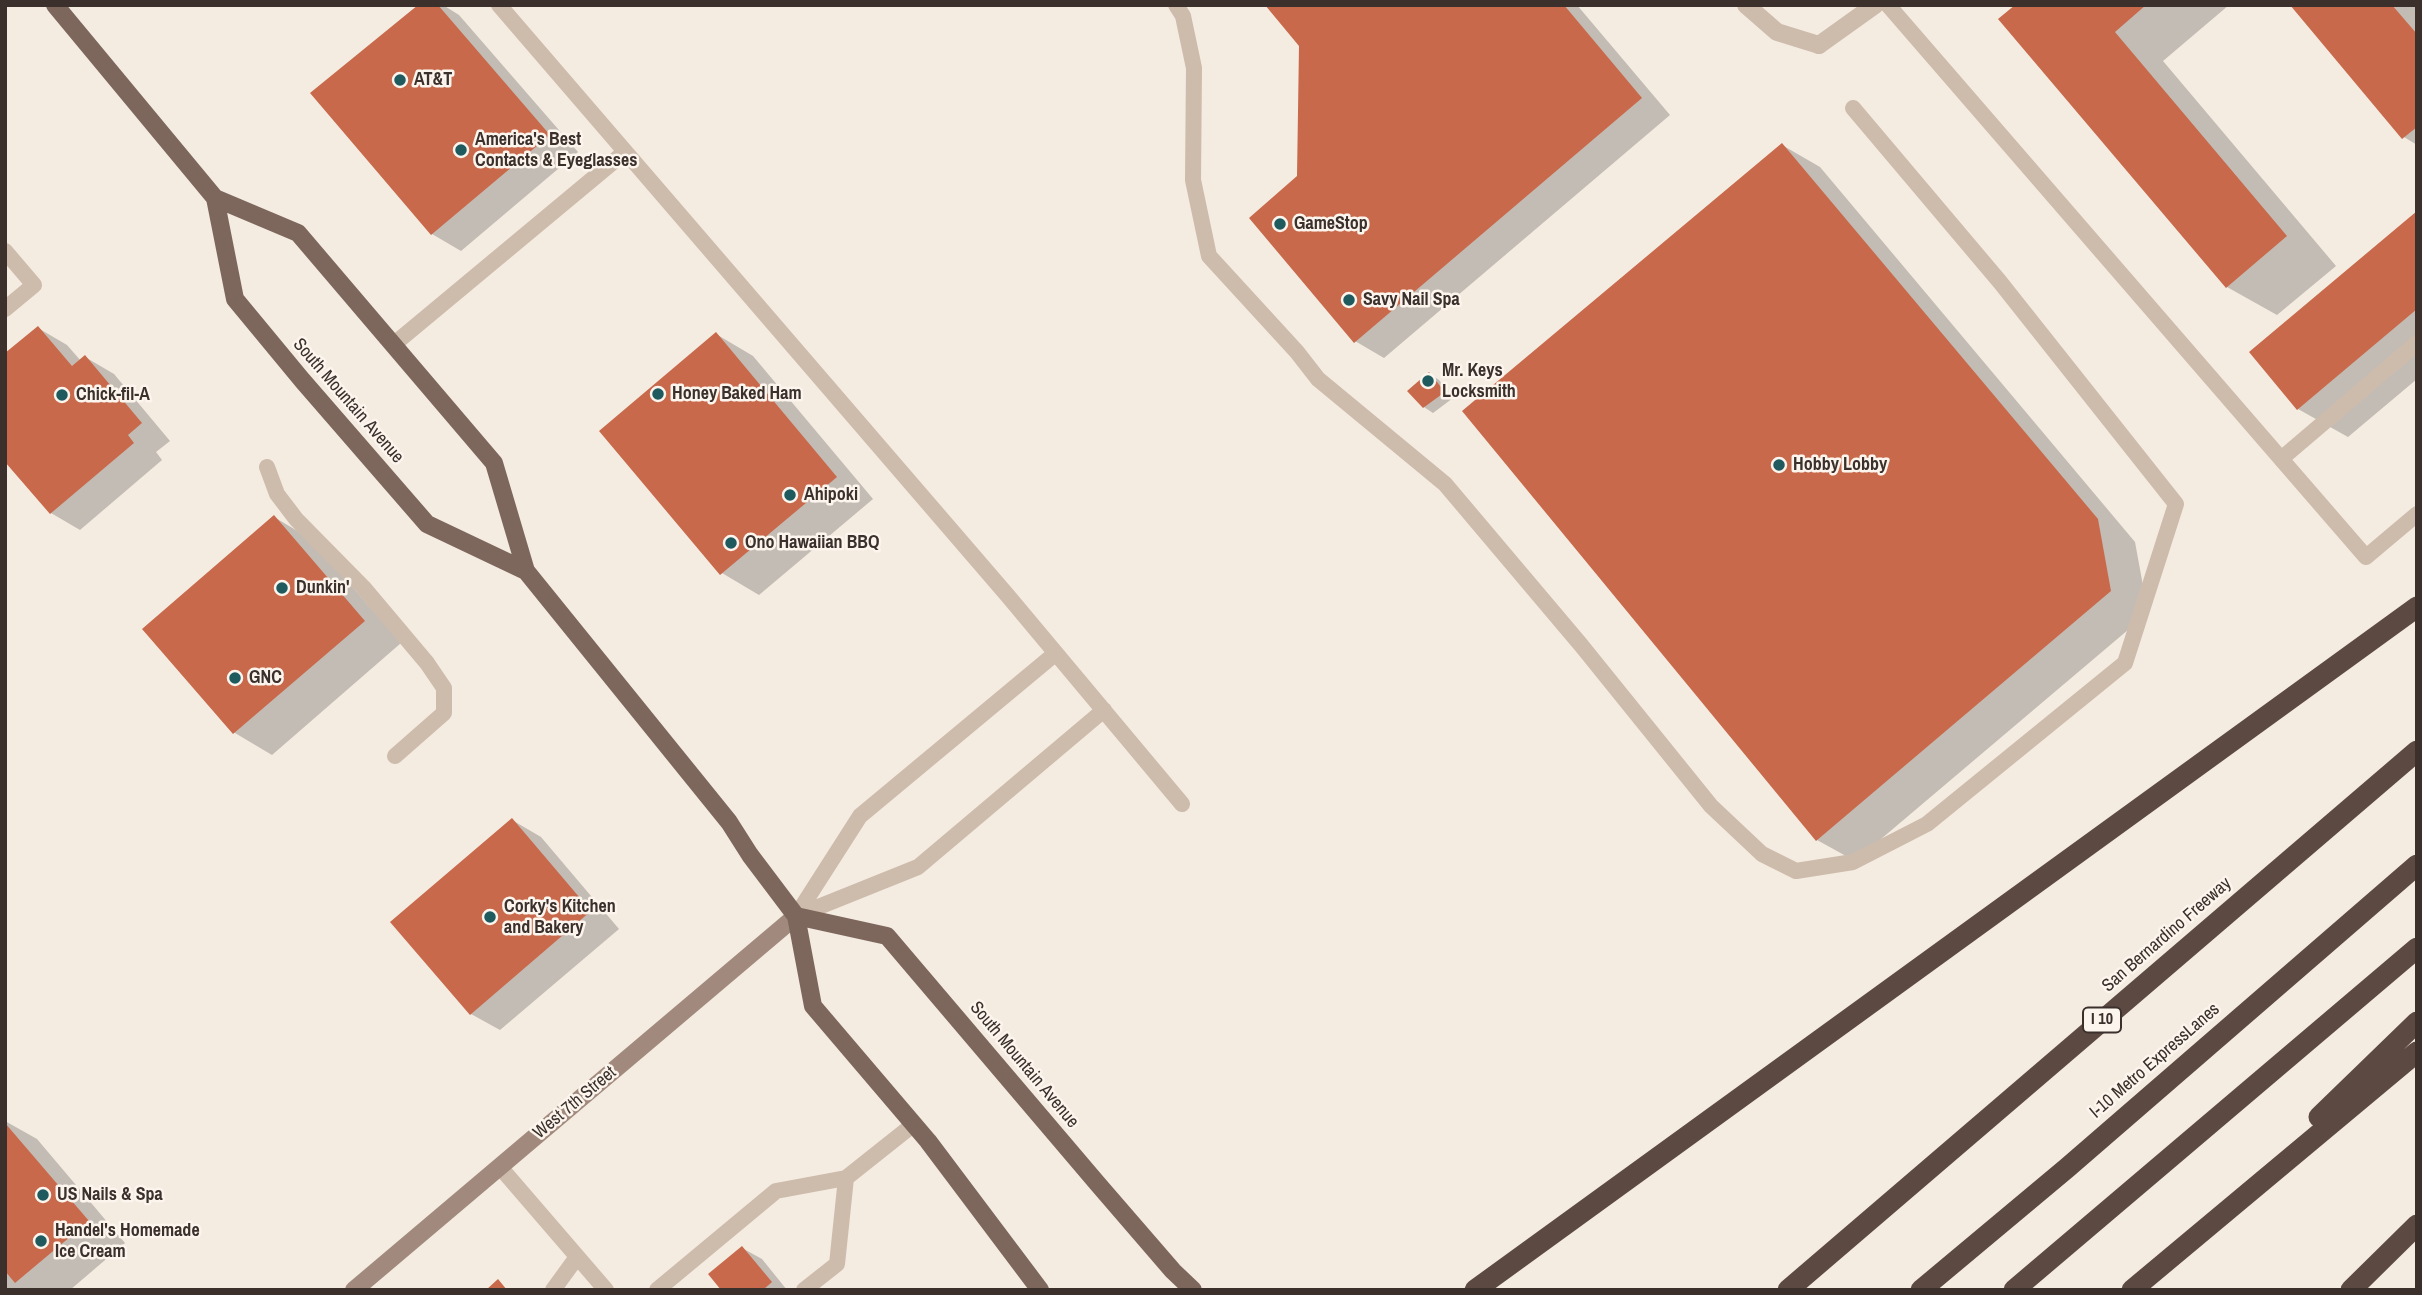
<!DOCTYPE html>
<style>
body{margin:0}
#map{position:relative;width:2422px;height:1295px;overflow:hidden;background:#f4ebe1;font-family:"Archivo Narrow",sans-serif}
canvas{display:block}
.frame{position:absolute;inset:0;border:7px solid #3b302b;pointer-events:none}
</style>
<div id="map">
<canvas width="2422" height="1295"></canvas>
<div class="frame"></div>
</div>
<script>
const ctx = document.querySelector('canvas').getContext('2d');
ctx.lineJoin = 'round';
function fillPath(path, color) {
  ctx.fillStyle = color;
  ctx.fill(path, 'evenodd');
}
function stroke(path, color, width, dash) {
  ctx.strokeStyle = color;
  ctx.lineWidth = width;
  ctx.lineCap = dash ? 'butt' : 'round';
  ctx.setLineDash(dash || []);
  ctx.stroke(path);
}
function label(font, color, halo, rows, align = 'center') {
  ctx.font = font + ' "Archivo Narrow",sans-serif';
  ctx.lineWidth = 5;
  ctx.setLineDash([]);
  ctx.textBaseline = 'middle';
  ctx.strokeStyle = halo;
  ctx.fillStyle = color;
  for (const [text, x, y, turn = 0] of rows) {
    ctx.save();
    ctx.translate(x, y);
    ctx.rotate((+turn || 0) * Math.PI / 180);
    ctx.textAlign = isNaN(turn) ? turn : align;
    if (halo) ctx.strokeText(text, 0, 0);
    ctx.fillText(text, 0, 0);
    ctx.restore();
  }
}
fillPath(new Path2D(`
 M421,5H443L459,15L578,152L461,251L432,234Z
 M1267,5H1577L1670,115L1384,358L1355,341L1299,177L1301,46Z
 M2018,5H2229L2163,61L2336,266L2277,315L2227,287Z
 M2292,5H2416L2417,145L2404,137Z
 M1782,145L1820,167L2135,542L2148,613L1855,861L1817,840L1464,411Z
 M2417,213V379L2348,437L2298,409Z
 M38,328L67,345L81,361L85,357L114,374L170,441L156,452L162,460L80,530L51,513Z
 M716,334L753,356L873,499L759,595L722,573Z
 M1430,374L1439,380L1453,398L1433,413L1424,407Z
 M274,517L311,539L401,643L272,755L235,733L145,630Z
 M512,820L541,837L619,929L500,1030L471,1014Z
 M5,1121L37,1139L125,1243L70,1290H5Z
 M742,1248L762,1259L787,1290H724Z`), '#0003');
fillPath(new Path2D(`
 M418,5H438L550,135L431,235L310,93Z
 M1265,5H1564L1642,98L1354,343L1249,218L1297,176L1299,46Z
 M2015,5H2146L2115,32L2287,236L2226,288L1998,19Z
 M2290,5H2392L2417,34V127L2402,139Z
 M1782,143L2098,519L2111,591L1816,841L1462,411Z
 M2417,211V309L2297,410L2249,352Z
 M38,326L72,366L85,355L142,423L128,435L134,443L50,514L5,462V353Z
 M716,332L837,477L720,575L599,431Z
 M1429,372L1445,392L1423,408L1407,391Z
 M274,515L365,621L233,734L142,629Z
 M512,818L591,911L470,1015L390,922Z
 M5,1123L89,1221L15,1283L5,1271Z
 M742,1246L772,1282L763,1290H721L708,1274Z
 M498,1279L507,1290H486Z`), '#c8694b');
stroke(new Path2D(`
 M499,5L1008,596L1182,804
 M1176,5L1183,16L1194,68L1193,180L1209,256L1297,352L1318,379L1445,484L1581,645L1711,806L1762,854L1796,871L1853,862L1927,824L2125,663L2176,504L2000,282L1853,108
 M1888,5L2366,557L2417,514
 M5,251L34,285L5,309
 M393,345L625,152
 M2281,459L2417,343
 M267,467L277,494L296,519L363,587L427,663L444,688V713L395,756
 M796,916L918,867L1104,710
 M796,916L860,816L1056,653
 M500,1167L606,1290
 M846,1178L914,1124
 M553,1290L577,1257
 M657,1290L776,1191L846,1178L837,1264L804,1290`), '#cdbbac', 16);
stroke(new Path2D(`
 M1746,5L1777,32L1819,45`), '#cdbbac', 18);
stroke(new Path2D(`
 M1819,45L1875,5`), '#cdbbac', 18);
stroke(new Path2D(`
 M354,1290L796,916`), '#a18a7d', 18);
stroke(new Path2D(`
 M55,5L215,198L298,233L494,463L526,571L729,822L750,855L796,916L813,1006L928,1141L1040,1290
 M215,198L235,299L302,380L427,524L526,571
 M796,916L887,936L1097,1183L1173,1271L1193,1290`), '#7d675c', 18);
stroke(new Path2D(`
 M2319,1117L2417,1022
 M1475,1290L2417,607
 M1788,1290L2417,751
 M1921,1290L2067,1168L2417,865
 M2014,1290L2417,948
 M2132,1290L2417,1052
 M2351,1290L2417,1225`), '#5c4a42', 21);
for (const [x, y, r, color] of [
 [400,80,7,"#1f5a5e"],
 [461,150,7,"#1f5a5e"],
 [1280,224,7,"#1f5a5e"],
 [1349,300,7,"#1f5a5e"],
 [1428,381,7,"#1f5a5e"],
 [658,394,7,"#1f5a5e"],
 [62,395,7,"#1f5a5e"],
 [1779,465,7,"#1f5a5e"],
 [790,495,7,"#1f5a5e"],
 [731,543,7,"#1f5a5e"],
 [282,588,7,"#1f5a5e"],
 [235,678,7,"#1f5a5e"],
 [490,917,7,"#1f5a5e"],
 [43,1195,7,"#1f5a5e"],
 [41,1241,7,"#1f5a5e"]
]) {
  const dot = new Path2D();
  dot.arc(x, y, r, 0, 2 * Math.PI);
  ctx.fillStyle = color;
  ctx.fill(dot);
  stroke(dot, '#fbf5ee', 2.5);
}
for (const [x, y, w] of [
 [2102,1020,38]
]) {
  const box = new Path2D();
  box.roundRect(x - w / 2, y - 12.5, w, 25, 5);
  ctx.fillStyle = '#fbf5ee';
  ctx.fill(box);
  stroke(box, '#3b302b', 2);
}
label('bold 16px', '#3b302b', null, [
 ["I 10",2102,1020]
]);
label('bold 18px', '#3b302b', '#fbf5ee', [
 ["AT&T",414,80],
 ["America's Best",475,140],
 ["Contacts & Eyeglasses",475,161],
 ["GameStop",1294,224],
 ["Savy Nail Spa",1363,300],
 ["Mr. Keys",1442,371],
 ["Locksmith",1442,392],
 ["Honey Baked Ham",672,394],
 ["Chick-fil-A",76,395],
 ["Hobby Lobby",1793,465],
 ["Ahipoki",804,495],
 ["Ono Hawaiian BBQ",745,543],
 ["Dunkin'",296,588],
 ["GNC",249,678],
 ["Corky's Kitchen",504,907],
 ["and Bakery",504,928],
 ["US Nails & Spa",57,1195],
 ["Handel's Homemade",55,1231],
 ["Ice Cream",55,1252]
], 'left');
label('18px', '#3b302b', '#fbf5ee', [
 ["South Mountain Avenue",348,401,49],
 ["San Bernardino Freeway",2167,935,-41],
 ["I-10 Metro ExpressLanes",2155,1061,-41],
 ["South Mountain Avenue",1024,1065,50],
 ["West 7th Street",575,1103,-40]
]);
</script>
